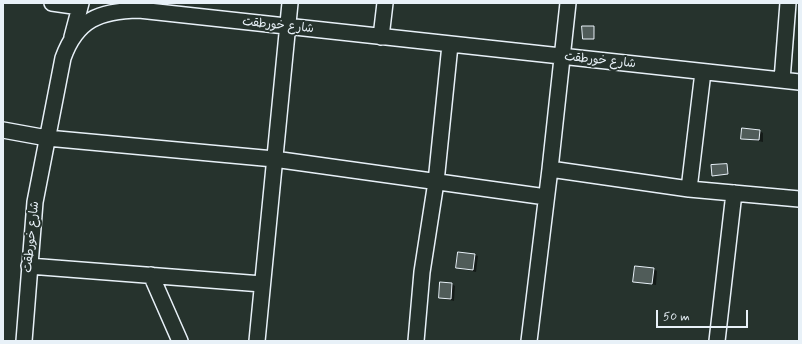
<!DOCTYPE html>
<meta charset="utf-8">
<style>
body{margin:0}
#map{position:relative;width:802px;height:344px;overflow:hidden;background:#26332d;font-family:Mynerve,sans-serif}
canvas{display:block}
.frame{position:absolute;inset:0;border:4px solid #e8f1f8;pointer-events:none}
.scale{position:absolute;left:656px;top:310px;width:92px;height:18px;box-sizing:border-box;border:2px solid #e8f1f8;border-top:0;padding-left:5px;font-size:12px;line-height:14px;white-space:nowrap;color:#e8f1f8;-webkit-text-stroke:3px #26332d;paint-order:stroke}
</style>
<div id="map">
<canvas width="802" height="344"></canvas>
<div class="frame"></div>
<div class="scale">50 m</div>
</div>
<script>
const ctx = document.querySelector('canvas').getContext('2d');
ctx.lineJoin = 'round';
function fillPath(path, color) {
  ctx.fillStyle = color;
  ctx.fill(path, 'evenodd');
}
function stroke(path, color, width, dash) {
  ctx.strokeStyle = color;
  ctx.lineWidth = width;
  ctx.lineCap = dash ? 'butt' : 'round';
  ctx.setLineDash(dash || []);
  ctx.stroke(path);
}
function label(font, color, halo, rows, align = 'center') {
  ctx.font = font + ' Mynerve,"Playpen Sans Arabic",sans-serif';
  ctx.lineWidth = 4;
  ctx.setLineDash([]);
  ctx.textBaseline = 'middle';
  ctx.strokeStyle = halo;
  ctx.fillStyle = color;
  for (const [text, x, y, turn = 0] of rows) {
    ctx.save();
    ctx.translate(x, y);
    ctx.rotate((+turn || 0) * Math.PI / 180);
    ctx.textAlign = isNaN(turn) ? turn : align;
    if (halo) ctx.strokeText(text, 0, 0);
    ctx.fillText(text, 0, 0);
    ctx.restore();
  }
}
fillPath(new Path2D(`
 M594,27L595,39H583Z
 M760,131L763,133V142L742,138Z
 M727,165L729,174L713,175Z
 M475,255L478,256L476,272L457,268Z
 M654,269L657,271L656,285L634,281Z
 M452,284L455,286L454,301L440,298Z`), '#0007');
const building = new Path2D(`
 M582,26H594V39H583Z
 M742,128L760,130L759,140L741,139Z
 M727,164L728,174L712,176L711,165Z
 M458,252L475,254L473,270L456,268Z
 M635,266L654,268L652,284L633,282Z
 M440,282L452,283L451,299L439,298Z`);
fillPath(building, '#505c59');
stroke(building, '#e8f1f8', 1);
const minor = new Path2D(`
 M52,3L80,7
 M72,37L81,3
 M381,37L385,3
 M782,80L788,3
 M3,130L47,138L274,159L546,197
 M550,169L689,189L799,199
 M689,189L703,72
 M29,266L262,284
 M151,275L180,341
 M24,341L35,202L63,58C77,19 100,11 139,10L799,82
 M257,341L290,3
 M416,341L422,272L436,182L450,45
 M529,341L550,169L568,3
 M717,341L734,193`);
stroke(minor, '#e8f1f8', 18);
stroke(minor, '#26332d', 15);
label('12px', '#e8f1f8', '#26332d', [
 ["شارع خورطقت",278,26,6],
 ["شارع خورطقت",600,61,6],
 ["شارع خورطقت",32,237,-84]
]);
</script>
